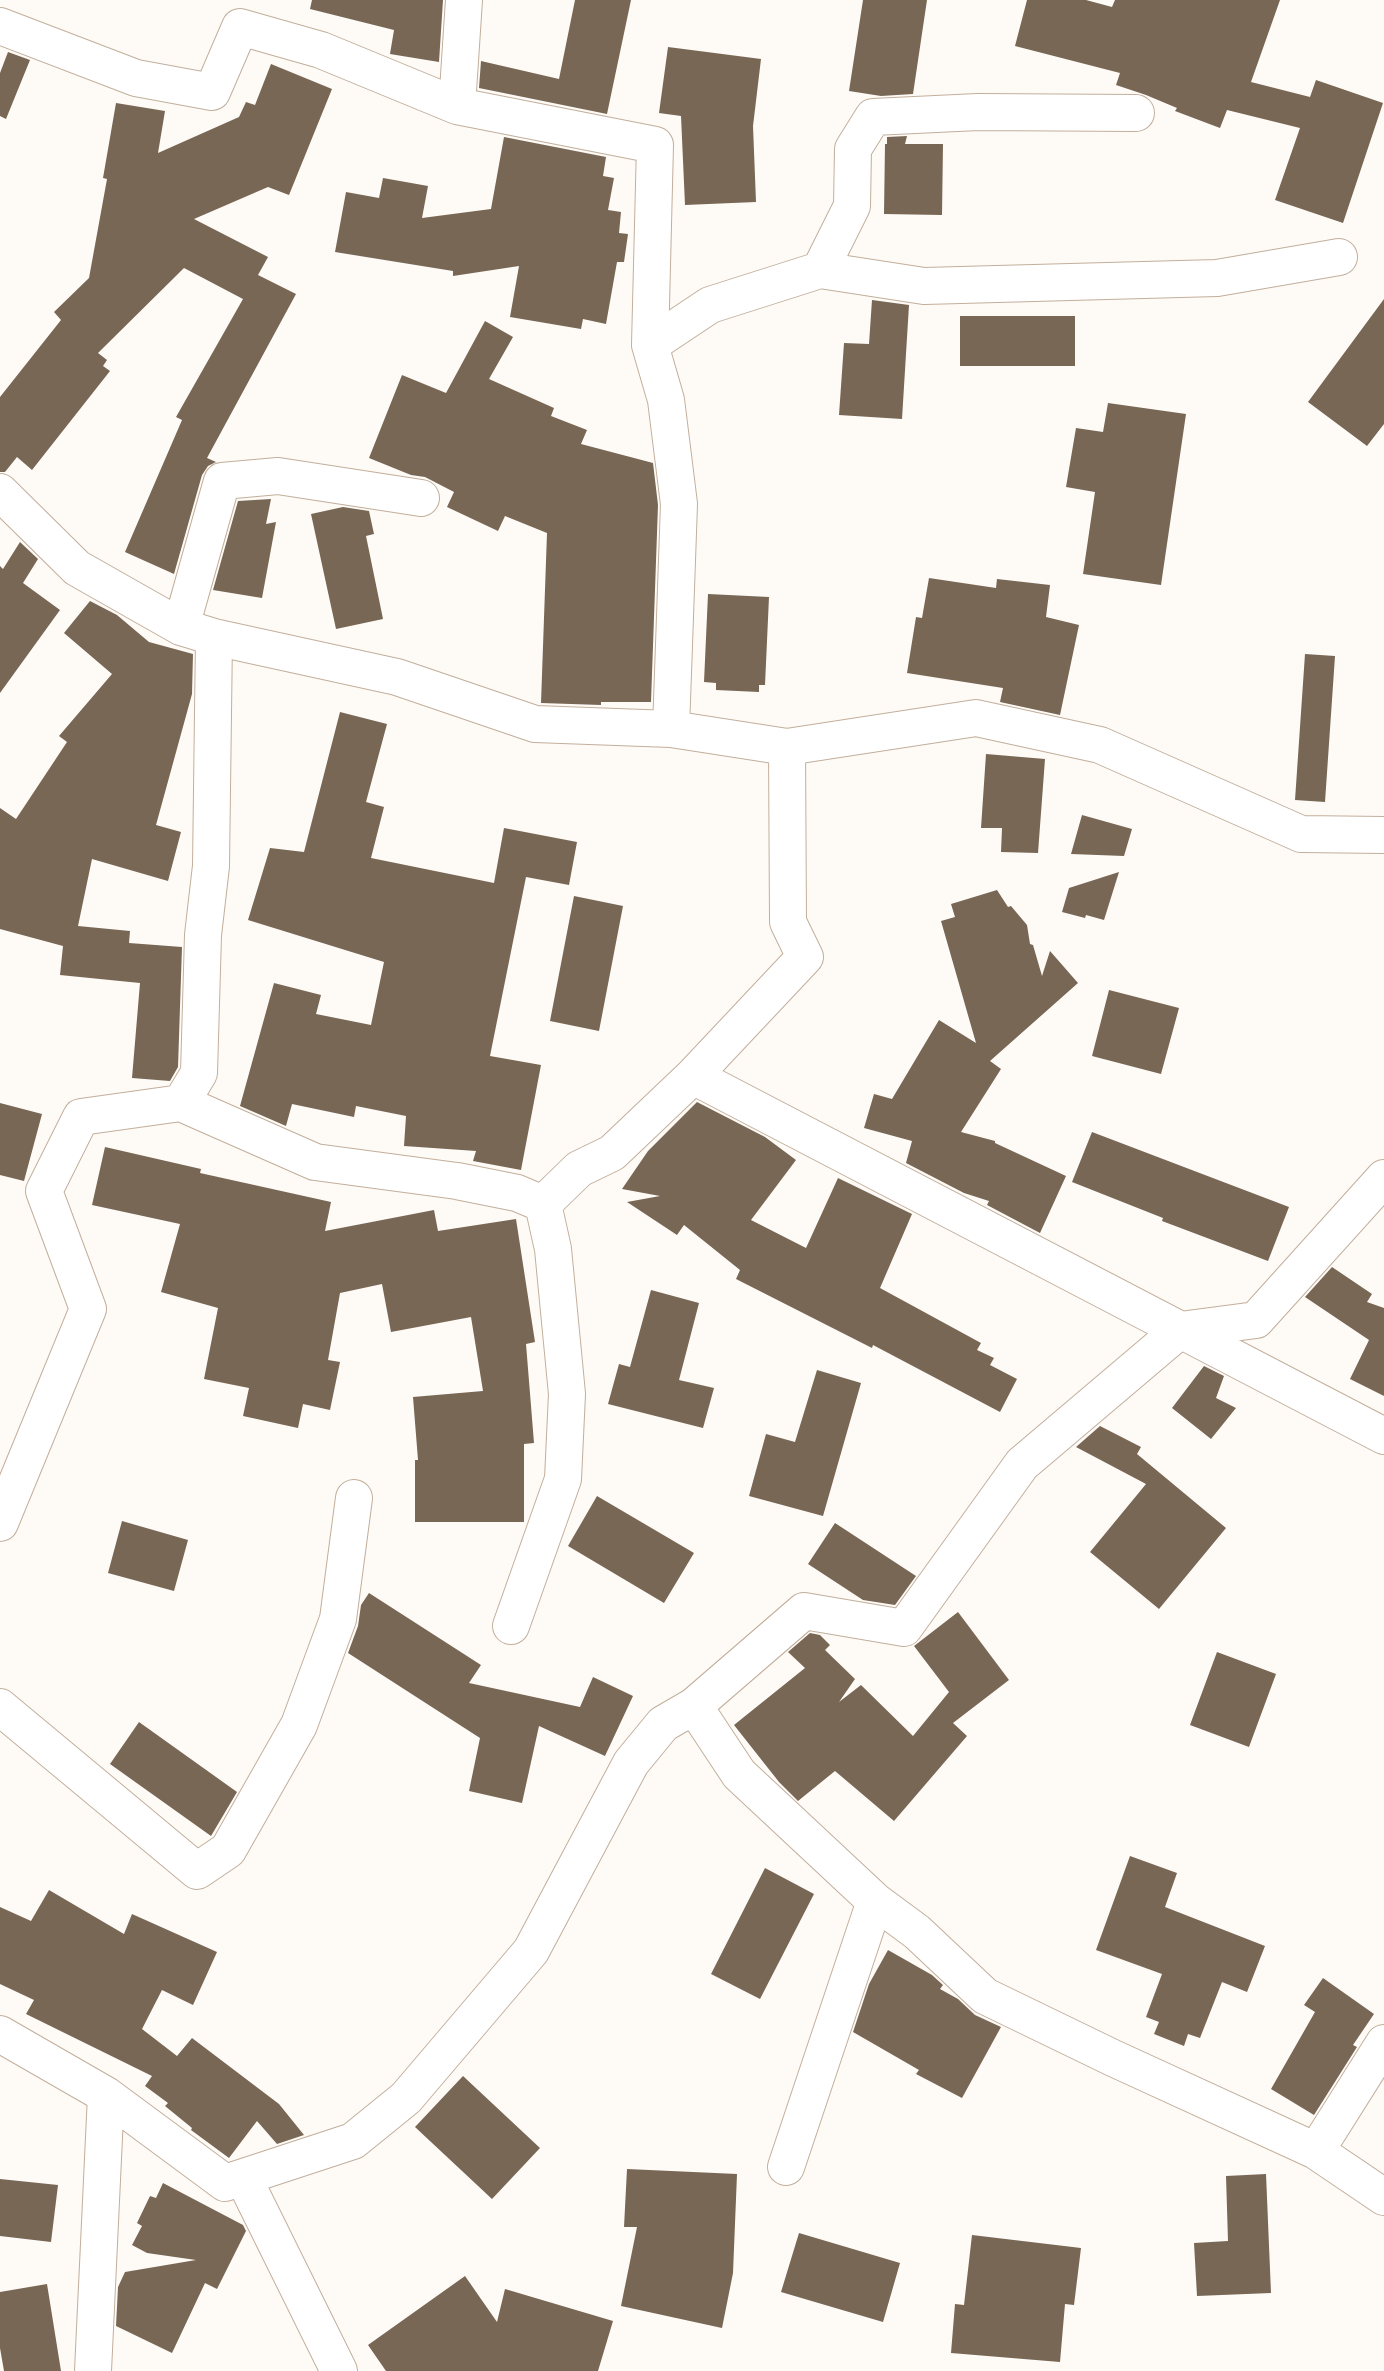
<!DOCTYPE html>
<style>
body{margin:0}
canvas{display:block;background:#fefaf6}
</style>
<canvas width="1384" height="2371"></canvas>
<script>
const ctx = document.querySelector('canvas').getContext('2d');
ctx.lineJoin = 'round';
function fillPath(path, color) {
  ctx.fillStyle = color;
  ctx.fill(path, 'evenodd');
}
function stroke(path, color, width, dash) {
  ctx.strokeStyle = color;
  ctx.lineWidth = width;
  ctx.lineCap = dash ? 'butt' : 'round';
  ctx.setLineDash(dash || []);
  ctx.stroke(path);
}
fillPath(new Path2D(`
 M312,0H443L439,62L390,54L394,30L310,9Z
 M575,0H631L607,114L479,88L481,61L559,79Z
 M863,0H927L913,94L881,96L849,91Z
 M1027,0H1086L1112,7L1115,0H1280L1251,82L1310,97L1316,80L1383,103L1343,223L1275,200L1300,128L1227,110L1220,128L1175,111L1177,108L1146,95L1116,85L1120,73L1015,46Z
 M668,47L761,59L753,126L756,202L685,205L681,116L659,113Z
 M8,52L30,60L6,119L0,116V73Z
 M271,64L332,89L289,195L268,187L194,219L268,257L258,275L296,294L207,458L216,462L208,466L202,475L174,574L125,552L182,420L176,417L243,299L184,268L98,353L107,360L103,366L110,371L32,470L17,457L5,472H0V397L61,320L54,312L89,278L107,179L103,178L116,103L165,111L158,153L239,117L246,102L255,105Z
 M907,136L905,144H943L942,215L884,214L885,144H887V137Z
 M504,137L606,157L603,176L614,178L608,210L621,212L619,233L628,234L624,262H617L606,324L583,319L581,329L510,317L519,266L453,276V271L335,252L346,192L379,198L383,178L428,186L422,218L491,209Z
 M1384,299V424L1367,446L1308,402Z
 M872,300L909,305L902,419L839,415L844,343L869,344Z
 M960,316H1075V366H960Z
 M485,321L513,337L489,379L554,408L551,416L587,430L581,444L653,463L658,505L651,702H601V705L541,703L547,533L505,516L498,531L447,507L454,492L425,477L411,475L369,458L402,375L446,393Z
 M1108,403L1186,414L1161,585L1083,574L1095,492L1066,487L1076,428L1103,432Z
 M271,499L266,524L276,522L262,598L213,590L238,501Z
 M343,507L369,511L374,534L366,536L383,619L336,629L311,514Z
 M20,542L38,559L23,583L60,610L0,693V566L3,569Z
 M929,578L996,588L997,579L1050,585L1046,617L1079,625L1060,715L1000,702L1003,688L907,673L916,617L922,618Z
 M708,594L769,597L765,685H759V692L716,690V683L704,682Z
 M90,601L117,615L149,642L193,654L192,694L156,825L181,832L168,881L92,859L78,926L130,931L129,943L182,947L178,1067L170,1081L132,1078L140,983L60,975L63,946L0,929V808L16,819L67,742L59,736L112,674L64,633Z
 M1305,654L1335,656L1325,802L1295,800Z
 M340,712L387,724L366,802L384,807L371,858L494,883L504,828L577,842L569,885L526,877L490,1056L541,1065L521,1170L473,1161L476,1151L404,1146L406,1116L356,1106L354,1117L292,1104L286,1126L240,1106L274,983L321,995L316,1014L371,1025L384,962L248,920L270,848L304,852Z
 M986,754L1045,759L1038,853L1001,852L1002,828H981Z
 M1082,815L1132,829L1124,856L1071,854Z
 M1119,872L1104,920L1086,915L1085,918L1062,912L1069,888Z
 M997,890L1008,907L1011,906L1027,925L1030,944L1033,945L1042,976L1050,951L1078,983L990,1061L1001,1069L961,1132L995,1141V1143L1066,1176L1040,1233L987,1205L989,1201L964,1193L906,1163L912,1141L864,1128L874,1094L892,1099L939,1020L976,1043L941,921L955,917L951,904Z
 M574,896L623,906L599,1031L550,1021Z
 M1109,990L1179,1008L1161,1074L1092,1056Z
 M697,1102L765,1137L796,1160L751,1220L806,1248L838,1178L912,1214L880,1288L981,1343L977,1350L994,1358L990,1365L1017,1379L1000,1412L873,1345L872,1348L736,1279L740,1270L684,1225L677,1235L627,1202L660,1196L622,1189L648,1151Z
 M0,1103L42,1114L24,1181L0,1175Z
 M1092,1132L1289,1207L1268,1261L1162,1221L1163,1218L1072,1182Z
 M105,1147L201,1169L200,1173L331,1202L325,1231L434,1210L438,1231L516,1219L535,1342L526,1344L534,1443L524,1444V1522H415V1460H418L413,1397L483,1391L471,1317L391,1332L382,1284L340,1293L328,1360L340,1362L330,1410L303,1404L298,1428L243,1416L249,1388L204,1379L218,1308L161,1292L180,1224L92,1205Z
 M1332,1267L1372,1294L1367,1302L1384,1308V1396L1350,1379L1369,1340L1305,1297Z
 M651,1290L699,1303L679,1380L714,1388L703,1428L608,1404L619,1364L630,1367Z
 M1204,1366L1224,1376L1216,1398L1236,1408L1211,1439L1172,1408Z
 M817,1370L861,1383L823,1516L749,1496L766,1434L795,1442Z
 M1100,1426L1141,1447L1137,1454L1226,1528L1159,1609L1090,1552L1146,1484L1076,1447Z
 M597,1496L694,1553L664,1603L568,1546Z
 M122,1521L188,1540L174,1591L108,1573Z
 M835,1523L916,1576L895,1605L863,1600L808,1564Z
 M369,1593L481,1665L469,1683L580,1707L593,1677L633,1696L605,1756L539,1726L522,1803L469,1791L480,1738L348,1653L358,1626L361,1605Z
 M958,1612L1009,1680L953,1723L967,1736L894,1821L835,1771L798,1801L779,1782L734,1725L805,1668L788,1652L810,1633L820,1635L830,1645L825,1650L855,1679L839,1702L861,1685L913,1736L949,1692L914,1646Z
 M1217,1652L1276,1674L1249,1747L1190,1725Z
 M139,1722L237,1792L211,1836L110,1764Z
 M1130,1856L1177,1873L1165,1907L1265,1946L1247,1992L1222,1982L1200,2038L1188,2034L1184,2046L1154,2034L1159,2022L1146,2017L1162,1974L1096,1950Z
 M765,1868L814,1894L760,1999L711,1974Z
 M49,1890L124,1934L132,1914L217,1952L193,2005L162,1990L142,2029L177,2056L192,2038L279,2104L304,2135L277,2144L257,2121L229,2158L191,2130L192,2128L165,2106L168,2103L145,2086L152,2076L26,2014L34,2000L0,1984V1907L31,1921Z
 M888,1950L932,1975L943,1985L940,1989L958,1999L975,2015L1001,2027L962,2098L916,2074L919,2070L853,2032L869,1984Z
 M1323,1978L1374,2014L1353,2045L1357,2047L1314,2115L1271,2089L1315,2012L1304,2005Z
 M463,2076L540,2148L492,2199L415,2127Z
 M627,2169L737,2174L733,2273L722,2328L621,2306L637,2227H624Z
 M1266,2174L1271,2293L1197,2296L1194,2243L1228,2241L1226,2176Z
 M0,2179L58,2185L51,2242L0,2236Z
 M163,2183L243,2225L246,2231L217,2289L205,2283L172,2353L116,2326L118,2287L125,2272L196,2260L147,2253L132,2245L142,2226L137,2223L150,2196L156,2198Z
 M799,2233L900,2263L883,2322L781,2292Z
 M972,2235L1081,2248L1074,2305L1065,2304L1060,2362L951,2353L955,2304L964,2305Z
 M465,2276L497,2322L505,2289L613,2321L598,2371H386L368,2345Z
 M47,2284L61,2371H4L0,2348V2292Z`), '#786755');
const street = new Path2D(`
 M0,26L136,78L212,92L240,27L321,50L457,106L655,145L650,345L666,400L679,504L671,729
 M457,106L464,0
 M820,270L924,286L1217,278L1339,257
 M650,345L710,305L820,270L852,206L853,149L873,117L978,112L1136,113
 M0,492L77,568L181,627L214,637L397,677L535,724L671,729L787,747L976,718L1100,745L1301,834L1384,835
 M181,627L222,481L278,476L421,498
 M214,637L211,866L203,935L199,1073L181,1103L315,1162L457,1181L517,1193L543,1204L579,1169L612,1153L693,1076L805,957L788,922L787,747
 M693,1076L1384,1436
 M0,1523L88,1309L44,1191L81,1117L181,1103
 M511,1626L563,1479L567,1394L553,1249L543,1204
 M694,1706L804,1611L904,1628L1022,1464L1180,1330L1256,1320L1384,1178
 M0,1707L197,1871L228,1850L299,1725L338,1619L354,1498
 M0,2034L106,2095L225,2183L353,2141L406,2098L531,1951L631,1763L663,1724L694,1706L739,1774L875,1901L917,1932L985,1996L1113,2058L1316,2151L1384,2197
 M1316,2151L1384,2043
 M786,2167L875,1901
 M244,2179L339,2371
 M93,2371L106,2095`);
stroke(street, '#c2af9c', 38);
stroke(street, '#fff', 36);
</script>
